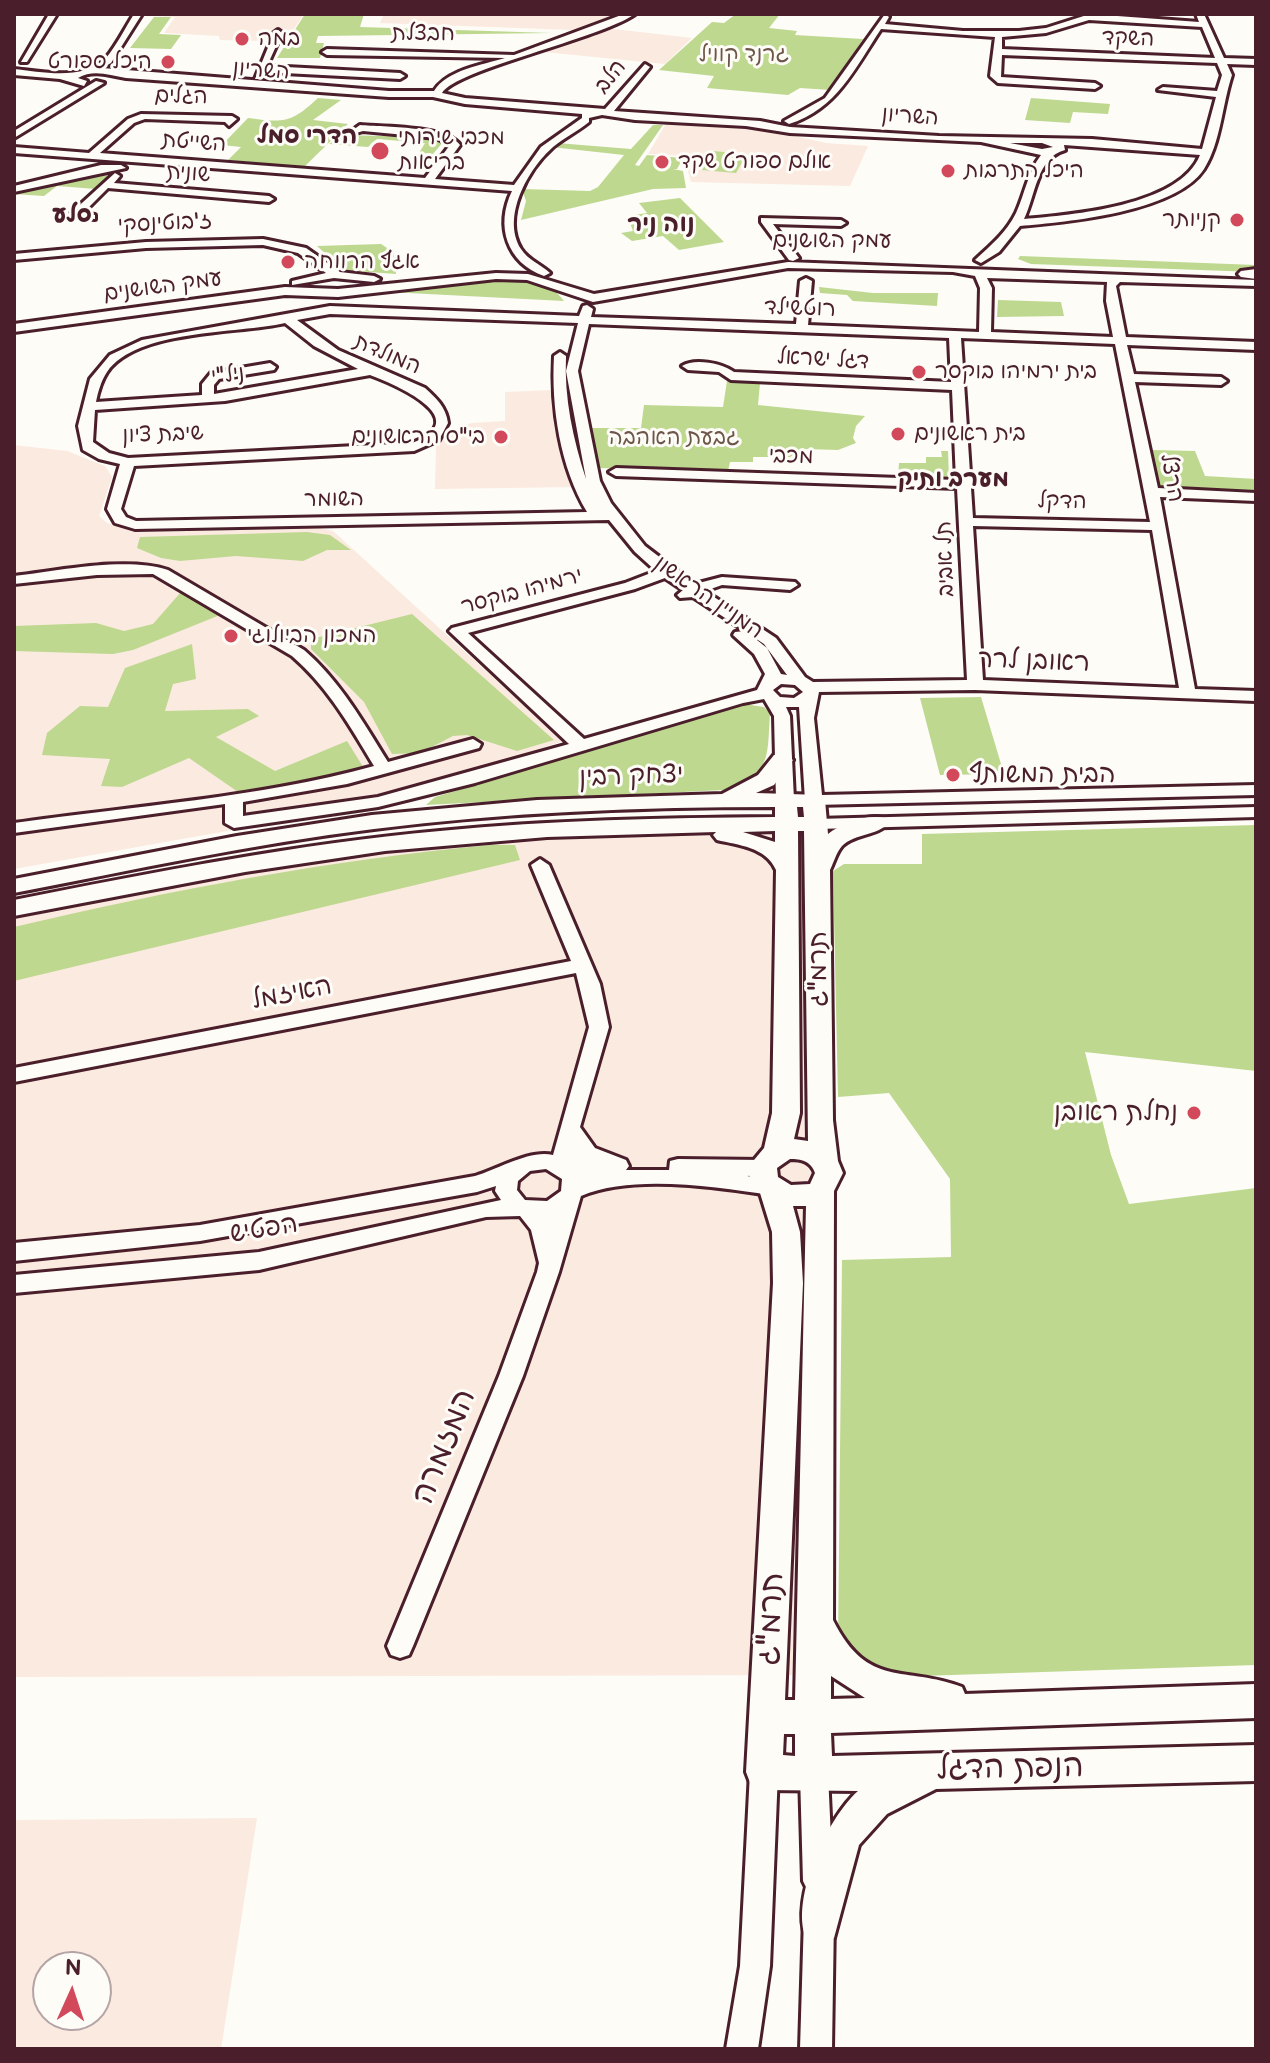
<!DOCTYPE html>
<meta charset="utf-8">
<style>
body{margin:0}
#map{position:relative;width:1270px;height:2063px;overflow:hidden;background:#fdfcf7;font-family:"Balsamiq Sans",sans-serif}
canvas{display:block}
.frame{position:absolute;inset:0;border:16px solid #4a1f2b;pointer-events:none}
.north{position:absolute;left:32px;top:1951px;width:80px;height:80px;box-sizing:border-box;background:#fdfcf7;border:2px solid #b5a4a5;border-radius:50%;rotate:3deg;font-size:22px;font-weight:700;line-height:32px;text-align:center;color:#4a1f2b}
.north::after{content:'';display:block;margin:auto;width:28px;height:36px;background:#d1495b;clip-path:polygon(50% 0,100% 100%,50% 72%,0 100%)}
</style>
<div id="map">
<canvas width="1270" height="2063"></canvas>
<div class="frame"></div>
<div class="north">N</div>
</div>
<script>
const ctx = document.querySelector('canvas').getContext('2d');
ctx.lineJoin = 'round';
function fillPath(path, color) {
  ctx.fillStyle = color;
  ctx.fill(path, 'evenodd');
}
function stroke(path, color, width, dash) {
  ctx.strokeStyle = color;
  ctx.lineWidth = width;
  ctx.lineCap = dash ? 'butt' : 'round';
  ctx.setLineDash(dash || []);
  ctx.stroke(path);
}
function label(font, color, halo, rows, align = 'center') {
  ctx.font = font + ' "Balsamiq Sans","Playpen Sans Hebrew",sans-serif';
  ctx.lineWidth = 6;
  ctx.setLineDash([]);
  ctx.textBaseline = 'middle';
  ctx.strokeStyle = halo;
  ctx.fillStyle = color;
  for (const [text, x, y, turn = 0] of rows) {
    ctx.save();
    ctx.translate(x, y);
    ctx.rotate((+turn || 0) * Math.PI / 180);
    ctx.textAlign = isNaN(turn) ? turn : align;
    if (halo) ctx.strokeText(text, 0, 0);
    ctx.fillText(text, 0, 0);
    ctx.restore();
  }
}
fillPath(new Path2D(`
 M150,14H304L291,33H270L269,41L220,40L219,36L164,33L175,17L148,16Z
 M384,14H615L574,30L380,23Z
 M605,28L692,38L665,64L544,52Z
 M667,122L758,128L826,143L868,146L850,186L691,182L684,156L648,154Z
 M553,390L562,455L574,487L435,489L436,443L449,431L472,423L505,421V392Z
 M14,445L67,451L105,466L112,477L99,516L107,523L129,529L320,528L333,531L563,741L472,773L345,810L14,869Z
 M831,832L833,871L828,1675L14,1677V917L294,864L389,849L594,833Z
 M257,1818L221,2049H14V1820ZM96,1967V2015H48V1967Z`), '#fbeadf');
fillPath(new Path2D(`
 M305,14H364L360,27L552,33L318,36L316,43H324L320,58H277Z
 M736,14H780L769,28L797,31L795,35L863,39L831,90L800,88L788,95L707,88L714,76L659,70L712,22L724,23Z
 M154,17H171L159,34L181,35L171,49L130,48Z
 M318,98L341,100L313,120L348,124L304,167L228,160L241,147L222,145L248,118C285,123 291,123 318,98Z
 M1031,98L1110,104L1108,114L1073,112L1070,123L1025,120Z
 M653,125H663L635,165L639,166L647,155L683,158L677,169H673L683,171L686,188L653,189L521,220L526,201L522,189L590,191L598,187L624,155L551,147L557,143L631,149Z
 M342,135L422,137L443,142L433,154L419,153L425,143L377,139L368,147L329,144Z
 M713,151L747,154L736,173L702,170Z
 M100,171L113,174L96,189L57,186L44,196L14,194Z
 M680,198L724,242L679,250L663,236L632,241L621,233L633,231L629,220L637,219L634,215L647,213L639,203Z
 M381,244L393,252L396,274L343,270L317,246Z
 M1020,256L1256,265V272L1031,264L1018,259Z
 M494,278C518,279 549,279 564,301L369,291Z
 M819,287L873,293H938L937,306L853,301L847,295L820,293Z
 M998,300L1061,302L1064,316L997,317Z
 M727,381L760,383L758,405L865,416L856,426L853,438L856,443L838,450L805,449L790,457H753V462H730L728,471L599,468L592,428H641L644,405L723,407Z
 M1152,450L1195,451L1205,476L1256,479V496L1161,491Z
 M941,451H948L949,479L898,477L899,463H926V457H942Z
 M307,532L330,535L351,550H327L303,561L236,556L180,561L161,558L137,548L140,537Z
 M181,592L220,615L133,650L113,654L14,651V626L96,623L124,631L153,624Z
 M412,614L554,740L517,751L467,735L453,736L420,753L392,754L364,702L311,649V639Z
 M192,644L196,679L173,684L165,711L248,709L259,716L216,737L275,771L347,741L365,770L241,794L189,758L122,787L101,786L110,759L42,755L47,733L80,706L108,707L125,668Z
 M981,697L1004,774L940,775L920,698Z
 M744,704L764,707L770,713C767,758 772,775 723,790L426,805L435,797Z
 M1256,825V1071L1085,1052L1111,1155L1129,1204L1256,1188V1665L891,1677L838,1645L842,1260L951,1257L950,1179L889,1093L838,1097L833,871L844,864H922V834Z
 M490,845H515L520,860L14,981V927C171,890 329,860 490,845Z`), '#bed890');
const minor = new Path2D(`
 M49,14H57L27,62H21Z
 M134,14H142L111,63L102,68L389,91H434C447,70 482,65 505,58L327,55L322,52L327,49L514,55L624,14H635C599,39 457,69 442,93L465,98L605,109L645,64L650,67L614,111L760,121L790,127L939,136L1092,139L1202,149L1216,97L1158,90L1163,87L1217,91L1222,75L1217,63L1002,55L1001,77L1095,83L1100,86L1095,89L998,83L990,76L995,37L881,29C855,68 837,109 789,124L784,121L825,98L885,14L889,17L885,24L963,31H1019L1046,28L1090,14L1199,22L1196,14H1204L1224,58L1256,59V65L1227,64L1232,75C1222,105 1221,142 1204,169C1176,212 1067,222 1020,226L999,252L981,263L975,260C991,245 1006,233 1016,213C1025,193 1028,172 1041,155L981,142L790,133L746,126L635,120L602,115L589,118V122C578,131 564,138 553,147C528,169 501,217 521,249C528,260 540,264 550,273L544,276C507,263 495,226 512,191L14,153V147L89,153L128,119L141,114L232,116L237,119L229,126L225,122L145,119L134,123L100,153L425,178L450,145L437,138L363,131L353,134V130L360,125C383,127 448,126 460,145L435,179L514,185L541,147L582,118V114L465,104L433,97H389L126,78C109,75 93,69 78,78L87,81L84,86L60,79L14,75V69C42,72 84,81 106,58C117,45 125,28 134,14ZM1089,20L1202,27L1215,58L1002,49V37L1046,33ZM1010,143H1042L1053,147L1042,149ZM1064,145L1200,155C1180,206 1072,215 1024,219C1035,197 1037,157 1065,150Z
 M278,30L282,33L267,66L400,73L405,76L400,79L265,72L261,79H255L274,33Z
 M96,81L104,83L14,138V131Z
 M101,165H121L126,168L14,192V186Z
 M115,173L120,176L114,183L269,196L274,199L269,202L108,188L83,213L95,215V219L71,217V213Z
 M761,218L841,220L846,223L841,226L773,224L799,258L793,261L789,260L761,222Z
 M263,239L306,248L340,272L374,276L380,279L374,282L334,278L292,285V281L326,273L298,253L263,245L146,248L14,260V254L146,242Z
 M788,262L1256,280V286L1120,282L1116,286L1126,337L1256,342V350L1127,345L1134,374L1221,377L1227,381L1221,385L1135,382L1158,488L1256,493V501L1160,497L1195,689L1256,691V701L975,690L819,692L814,718L822,795L1256,785V795L814,805L805,800L799,707H786L790,716L794,800L785,805L776,800L774,716L764,699L743,703L475,783L378,807L234,828L225,823V804L14,833V823C133,806 258,798 374,766C350,726 328,687 292,656L153,574L97,575L14,584V576C58,571 126,556 168,570L304,650C340,681 363,722 388,762L473,739L481,744L479,748L347,784L243,802V816L378,797L569,744L449,631L452,628L625,583L656,571L635,552L609,520L135,529L115,523L107,509L120,464L99,459L83,450L78,426L90,379L110,355L142,340L330,306L579,316L583,306L587,305L593,309L591,317L796,324L800,281L806,278L812,281L808,325L979,332L980,288L975,276L953,272L788,268L593,302L527,280L496,279L338,297L285,295L14,332V324L285,287L338,289L496,273L528,274L594,294ZM987,278L1107,282L1106,301L1113,337L991,332L992,288ZM330,314L578,323L566,371L586,479C573,439 564,398 566,356L560,352L554,356C551,407 560,467 587,512L136,521L126,517L121,509L134,466L414,451L439,440L448,423C446,407 436,398 425,388L338,350L297,320ZM285,323L314,346L358,369L214,394V385L219,379L274,370L276,367L270,363L211,373L202,384V395L96,402C98,392 101,381 107,372C137,329 237,334 285,323ZM589,324L949,338L951,382L734,372C722,363 694,358 682,366L688,370L719,372L731,380L952,390L956,480L616,468L609,472L616,476L957,488L967,680L813,682L805,677L776,638L705,591L722,585L790,590L798,585L795,582L722,577L695,584L645,546L611,503L600,481L578,371ZM961,338L1115,344L1150,522L973,518ZM370,375C394,384 477,419 412,443L128,458L109,453L93,442L95,410L225,401ZM973,526L1152,530L1179,688L983,680ZM665,578L683,590L677,595L680,598L693,597L745,631L735,632L733,635L754,654L765,674L757,690L584,739L468,633L635,589ZM752,636L764,644L787,675L781,674L767,648ZM781,684L795,685L803,692L794,698L780,697L773,690Z
 M1256,807V817L817,829L808,824L817,819Z
 M540,859L549,865L600,984L609,1027L580,1127L595,1148L626,1160L629,1166L626,1170H669L670,1161L678,1159L762,1160L770,1162L773,1168L770,1174L747,1176L778,1181L781,1187L778,1193L770,1195C715,1187 633,1174 581,1196L559,1272L523,1376L413,1646L409,1655L400,1658L391,1655L387,1646L499,1376L537,1272L539,1263L531,1230L520,1216L486,1217L259,1270L14,1293V1275L259,1252L501,1200L495,1191L496,1186L477,1192L200,1241L14,1261V1243L200,1225L475,1176C498,1169 531,1149 553,1155L589,1027L576,973L14,1082V1068L571,961L531,865ZM546,1169L562,1179L561,1191L547,1201L525,1200L517,1190L518,1181L530,1171Z
 M764,1758L774,1762L778,1772L770,1966L758,2049H726L740,1966L750,1772L754,1762Z
 M814,1760L824,1764L828,1774L833,1881L828,1891L818,1896L808,1891L803,1881L800,1774L804,1764Z
 M819,1902L830,1906L834,1917L832,2049H800L804,1917L808,1906Z`);
const major = new Path2D(`
 M1256,269V279L1241,277L1238,274L1241,271Z
 M782,753L793,760L774,785L756,793L822,795L825,800L828,834C842,823 867,814 885,818L888,823C878,836 855,833 842,846C836,853 834,862 830,870L833,1120L838,1161L843,1173L834,1191L833,1620C868,1690 905,1665 962,1687L965,1694L1256,1684V1718L831,1733L832,1756L1256,1745V1781L936,1789L887,1814L859,1845L834,1938L820,1943L806,1938C790,1899 828,1817 858,1791L764,1790L751,1785L746,1772L773,1283L772,1232L760,1193L749,1175V1166L764,1148L772,1113L776,870C766,847 738,845 717,840L713,835L716,832L547,837L385,851L245,872L14,916V900C155,872 297,844 440,831C552,820 663,818 775,817V807C641,807 507,812 374,829C253,844 133,870 14,893V879L237,836L372,815L537,800L722,794L758,775L774,755ZM797,807H803L804,817H798ZM775,831V842L743,832ZM798,831H804L808,1141L794,1139L800,1113ZM790,1159C801,1159 811,1161 815,1173L810,1184L791,1185L778,1177L777,1168ZM793,1206H806L795,1700H785L803,1283L800,1232ZM831,1676L865,1698L831,1699ZM784,1734H795V1756L783,1755Z`);
stroke(minor, '#4a1f2b', 6);
stroke(major, '#4a1f2b', 6);
fillPath(minor, '#fdfcf7');
fillPath(major, '#fdfcf7');
for (const [x, y, r, color] of [
 [242,39,8,"#d1495b"],
 [168,62,8,"#d1495b"],
 [380,151,10,"#d1495b"],
 [662,162,8,"#d1495b"],
 [948,171,8,"#d1495b"],
 [1237,220,8,"#d1495b"],
 [288,262,8,"#d1495b"],
 [919,372,8,"#d1495b"],
 [898,434,8,"#d1495b"],
 [501,437,8,"#d1495b"],
 [231,636,8,"#d1495b"],
 [953,775,8,"#d1495b"],
 [1194,1113,8,"#d1495b"]
]) {
  const dot = new Path2D();
  dot.arc(x, y, r, 0, 2 * Math.PI);
  ctx.fillStyle = color;
  ctx.fill(dot);
  stroke(dot, '#fdfcf7', 3);
}
label('22px', '#4a1f2b', '#fdfcf7', [
 ["חבצלת",423,34],
 ["השקד",1128,39,2],
 ["השריון",261,71,4],
 ["הלב",611,77,-51],
 ["הגלים",181,97,1],
 ["השריון",910,117,4],
 ["השייטת",194,143,4],
 ["שונית",188,174,4],
 ["ז'בוטינסקי",165,224,-3],
 ["עמק השושנים",832,241],
 ["עמק השושנים",163,287,-8],
 ["רוטשילד",800,309,2],
 ["המולדת",387,355,23],
 ["דגל ישראל",823,360,3],
 ["ניל\"י",228,376,-7],
 ["שיבת ציון",163,435,-2],
 ["מכבי",791,457,2],
 ["הרצל",1171,478,80],
 ["השומר",334,500,-1],
 ["הדקל",1062,502,1],
 ["תל אביב",946,559,-92],
 ["ירמיהו בוקסר",522,592,-15],
 ["המניין הראשון",708,598,35]
]);
label('22px', '#4a1f2b', '#fdfcf7', [
 ["במה",258,39],
 ["היכל ספורט",152,62,"right"],
 ["מכבי שירותי",398,138],
 ["בריאות",398,163],
 ["אולם ספורט שקד",678,162],
 ["היכל התרבות",964,171],
 ["קניותר",1221,220,"right"],
 ["אגף הרווחה",304,262],
 ["בית ירמיהו בוקסר",935,372],
 ["בית ראשונים",914,434],
 ["בי\"ס הראשונים",485,437,"right"],
 ["המכון הביולוגי",247,636]
], 'left');
label('22px', '#6d5649', '#fdfcf7', [
 ["גרנד קוויל",744,55],
 ["גבעת האהבה",674,438]
]);
label('bold 24px', '#4a1f2b', '#fdfcf7', [
 ["הדרי סמל",307,137],
 ["סלע",72,216],
 ["נוה ניר",661,225],
 ["מערב ותיק",953,480]
]);
label('26px', '#4a1f2b', '#fdfcf7', [
 ["ראובן לרר",1034,662,2],
 ["יצחק רבין",631,777,-2],
 ["תרמ\"ג",819,969,-90],
 ["האיזמל",292,994,-11],
 ["הפטיש",264,1230,-9]
]);
label('26px', '#4a1f2b', '#fdfcf7', [
 ["הבית המשותף",969,775],
 ["נחלת ראובן",1178,1113,"right"]
], 'left');
label('32px', '#4a1f2b', '#fdfcf7', [
 ["המזמרה",445,1447,-68],
 ["תרמ\"ג",772,1619,-87],
 ["הנפת הדגל",1010,1769,-1]
]);
</script>
